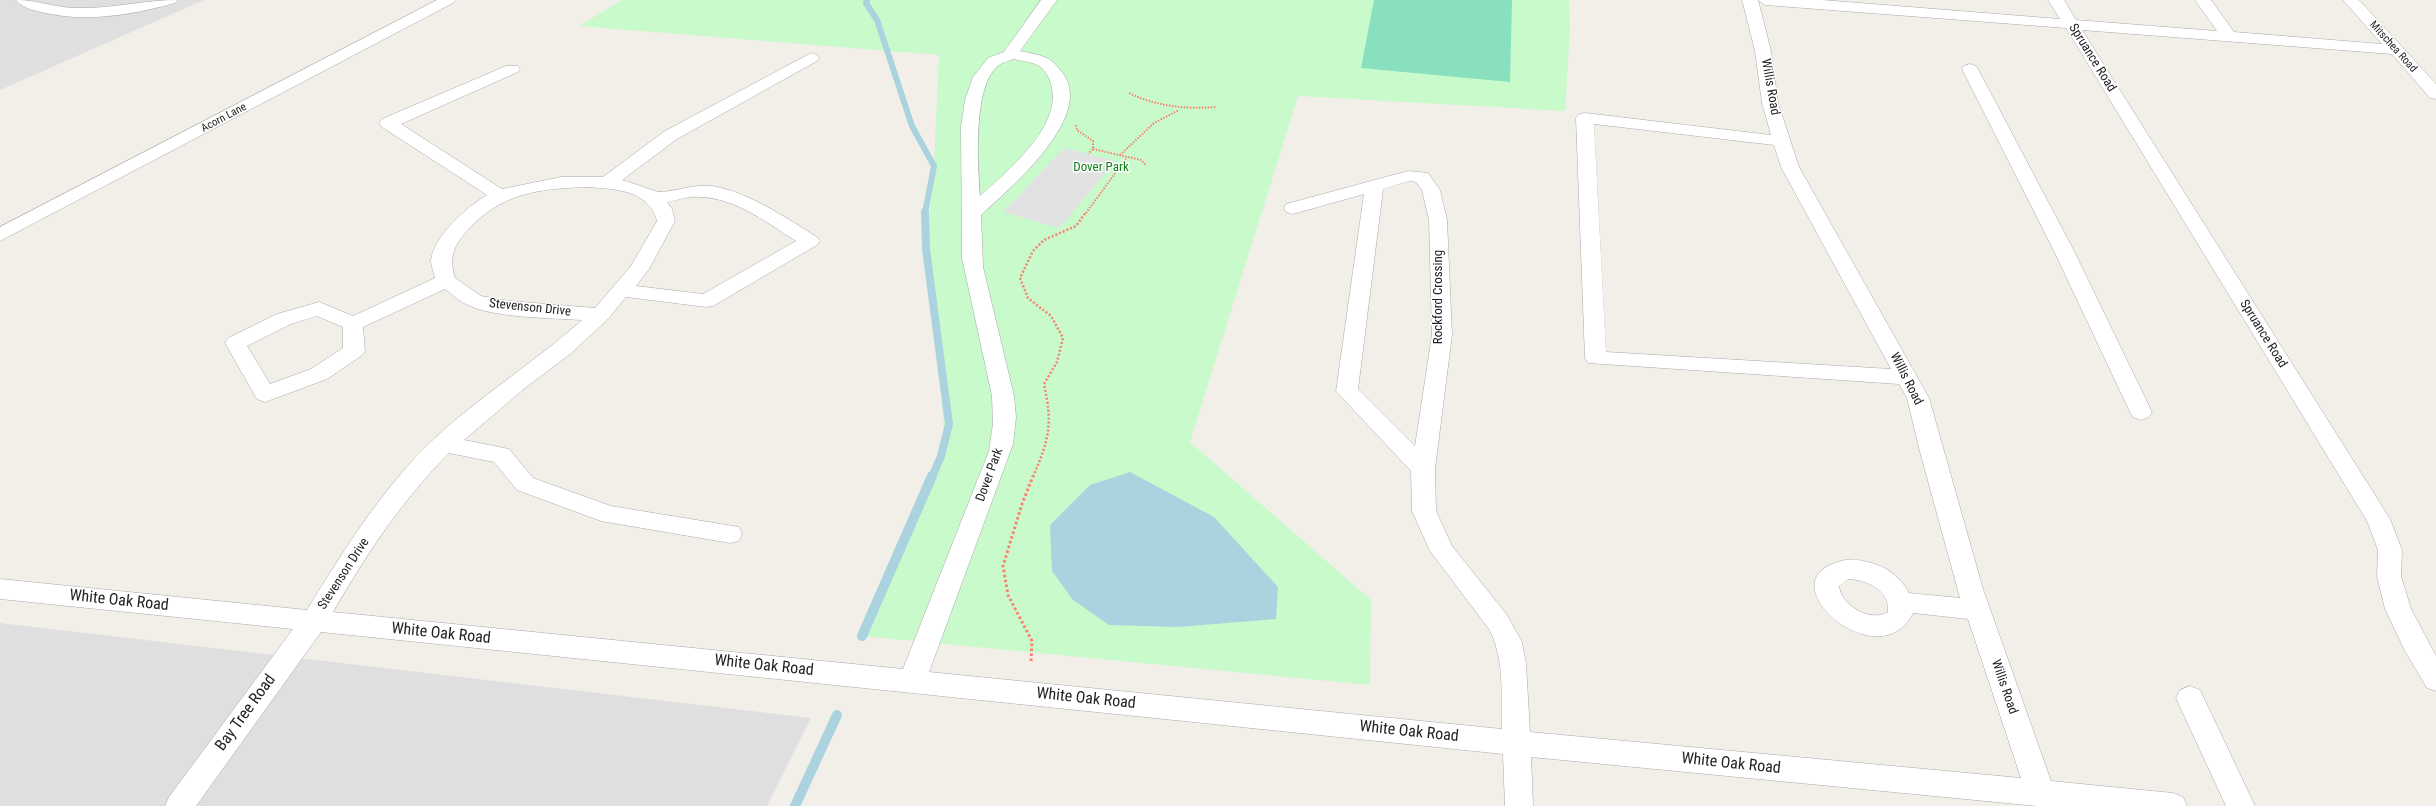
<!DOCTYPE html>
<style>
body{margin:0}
canvas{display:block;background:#f2efe9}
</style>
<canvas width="2436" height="806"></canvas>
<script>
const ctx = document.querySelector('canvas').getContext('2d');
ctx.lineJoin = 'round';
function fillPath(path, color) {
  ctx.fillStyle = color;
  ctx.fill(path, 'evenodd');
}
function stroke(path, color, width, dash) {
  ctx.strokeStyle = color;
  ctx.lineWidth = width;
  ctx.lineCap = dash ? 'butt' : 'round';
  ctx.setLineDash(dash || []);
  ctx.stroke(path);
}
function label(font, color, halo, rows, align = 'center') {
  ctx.font = font + ' "Roboto Condensed",sans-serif';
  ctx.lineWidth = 3;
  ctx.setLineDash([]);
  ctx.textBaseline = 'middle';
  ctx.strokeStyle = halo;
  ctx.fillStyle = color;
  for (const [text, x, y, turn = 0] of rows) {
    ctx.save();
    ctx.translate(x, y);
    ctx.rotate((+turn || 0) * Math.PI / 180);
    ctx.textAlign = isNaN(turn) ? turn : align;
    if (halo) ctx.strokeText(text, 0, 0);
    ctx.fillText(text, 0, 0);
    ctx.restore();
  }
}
fillPath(new Path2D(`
 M0,0H204L0,90Z
 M0,623L811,718L767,806H0Z`), '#e0dfdf');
fillPath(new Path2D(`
 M622,0H1569L1570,29L1565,111L1298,96L1190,442L1371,600L1370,685L862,636L945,442L937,338L926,249L934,166L939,55L579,26Z`), '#c8facc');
fillPath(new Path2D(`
 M1374,0H1512L1510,82L1361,68Z`), '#88e0be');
fillPath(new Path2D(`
 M1064,148L1116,161L1059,228L1003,212Z`), '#e2e2e2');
fillPath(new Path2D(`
 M1130,472L1214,517L1278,587L1276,619L1178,627L1109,625L1073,600L1052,571L1050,525L1090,485Z`), '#aad3df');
stroke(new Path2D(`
 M867,0L866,3L877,20L912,126L934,166L925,213`), '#aad3df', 6);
stroke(new Path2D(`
 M925,212L926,249L949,424L941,456L932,477`), '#aad3df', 8);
stroke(new Path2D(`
 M862,636L932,476
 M795,806L837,715`), '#aad3df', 10);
const minor = new Path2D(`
 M16,0C37,0 56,8 77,8C111,9 144,0 178,0L175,3C131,15 86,23 41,12C33,10 21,7 16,0Z
 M437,0H456L453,3L0,241V227Z
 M1041,0H1057L1020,51C1028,53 1037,54 1044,57C1053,60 1059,68 1064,75C1093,119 1009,189 981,215L983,267L1014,396L1016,417L1013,444L929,672L1502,729C1501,696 1505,659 1489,629L1430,551L1412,511L1411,471L1336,391L1364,194L1293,214L1286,212L1284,208L1286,204L1408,171L1428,173L1440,190L1447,220L1452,335L1435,468L1436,511L1452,546L1507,615L1522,642L1526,664L1530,732L2021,778L1968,619L1913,613C1881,677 1778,592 1828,566C1840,560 1849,558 1863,561C1883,565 1899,574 1909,593L1960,598L1919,448L1907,398L1899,384L1588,363L1585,358L1576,118L1579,114L1585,113L1771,135L1762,103L1755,51L1742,0H1822L2060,19L2048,0H2064L2076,20L2217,31L2195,0H2211L2234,32L2382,44L2343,0H2359L2436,84V99L2430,98L2392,54L2082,30L2390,519L2402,550L2401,576L2411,609L2436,656V691L2427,688L2405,651L2385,609L2377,576L2378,550L2367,521L2066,28L1765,5L1758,0L1771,51L1778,103L1799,167L1929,398L1983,589L2051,781L2173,793L2183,797L2187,806H2037L1531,757L1533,806H1505L1503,754L321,632L196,806H165L169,797L293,629L0,599V579L307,610C337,561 368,511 406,468C456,410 525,371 582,320C553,318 493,318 468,305C460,302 452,294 445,289L363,327L365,351L361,356L327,379L273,399L265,402L257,399L225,343L228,338L277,314L319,302L353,316L435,278C434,273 431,266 431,260C434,236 467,207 487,195L382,127L379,123L382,119L506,66H518L520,69L518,72L401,124L502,189L561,177H603L665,131L811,53L817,55L819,58L817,61L677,139L622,180C631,182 655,192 660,192C678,191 694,184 712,186C751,193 784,217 817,237L820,241L817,245L713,306L706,307L626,297L607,320L570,354L525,388L464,440L509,449L533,478L611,506L739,527L742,534L739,541L730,543L601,521L517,490L494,462L449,453C402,500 366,555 333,612L903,669L989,451L993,424L992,396L962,258L961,127L965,100L973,77L988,58L1004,52ZM1014,59C1020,61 1028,61 1035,64C1045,68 1050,78 1052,88C1060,128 1007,172 980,196C978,165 972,85 999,65C1003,62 1009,61 1014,59ZM1594,124L1774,145L1781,167L1891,369L1606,352ZM1409,181L1416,182L1422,190L1429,220L1432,335L1415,446L1358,389L1383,189ZM586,187C613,189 649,189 657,221L631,266L595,308L509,301L481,296L455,278C449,258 453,246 467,231C501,193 537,189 586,187ZM690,197C731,194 764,221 796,241L703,294L636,286L649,269L675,221L672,209L667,202ZM317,316L343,327V348L311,369L270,384L247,346L291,324ZM1848,579C1867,580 1890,590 1888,612C1870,623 1841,605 1839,586Z
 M1970,64L1976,66L1978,69L2074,251L2152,412L2149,417L2141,420L2133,417L2130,412L2054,251L1962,69L1964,66Z
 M2190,686L2200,690L2255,806H2226L2176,698L2180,690Z`);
stroke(minor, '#a9a9a9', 1);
stroke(new Path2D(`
 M1129,93C1158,107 1186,109 1217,107
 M1076,125L1077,130L1093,141V149L1088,154
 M1093,149L1141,160L1146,165
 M1120,155L1154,123L1179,110
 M1086,213L1127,157`), '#fa8072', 2, [1.5, 1.5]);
stroke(new Path2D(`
 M1033,477C1049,439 1053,425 1044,384L1057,362L1063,338L1051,316L1028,298L1020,278L1033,251L1044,240L1076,226L1086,212`), '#fa8072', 2.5, [2, 2]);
stroke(new Path2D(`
 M1031,661L1032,641L1008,595L1003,566L1022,504L1033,476`), '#fa8072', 3, [2.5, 2.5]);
fillPath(minor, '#fff');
label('11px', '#222', '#fff', [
 ["Mitschea Road",2393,47,48],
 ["Acorn Lane",224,118,-28]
]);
label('13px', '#222', '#fff', [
 ["Spruance Road",2092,58,58],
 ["Willis Road",1770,87,80],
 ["Rockford Crossing",1439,297,-90],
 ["Stevenson Drive",530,308,6],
 ["Spruance Road",2263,334,58],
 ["Willis Road",1906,379,63],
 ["Dover Park",990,475,-70],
 ["Stevenson Drive",344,574,-57],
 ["Willis Road",2004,687,71]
]);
label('13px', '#0c8416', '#fff', [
 ["Dover Park",1101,168]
]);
label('16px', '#222', '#fff', [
 ["White Oak Road",119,601,6],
 ["White Oak Road",441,634,6],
 ["White Oak Road",764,666,6],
 ["White Oak Road",1086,699,6],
 ["Bay Tree Road",246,713,-54],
 ["White Oak Road",1409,732,6],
 ["White Oak Road",1731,764,6]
]);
</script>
